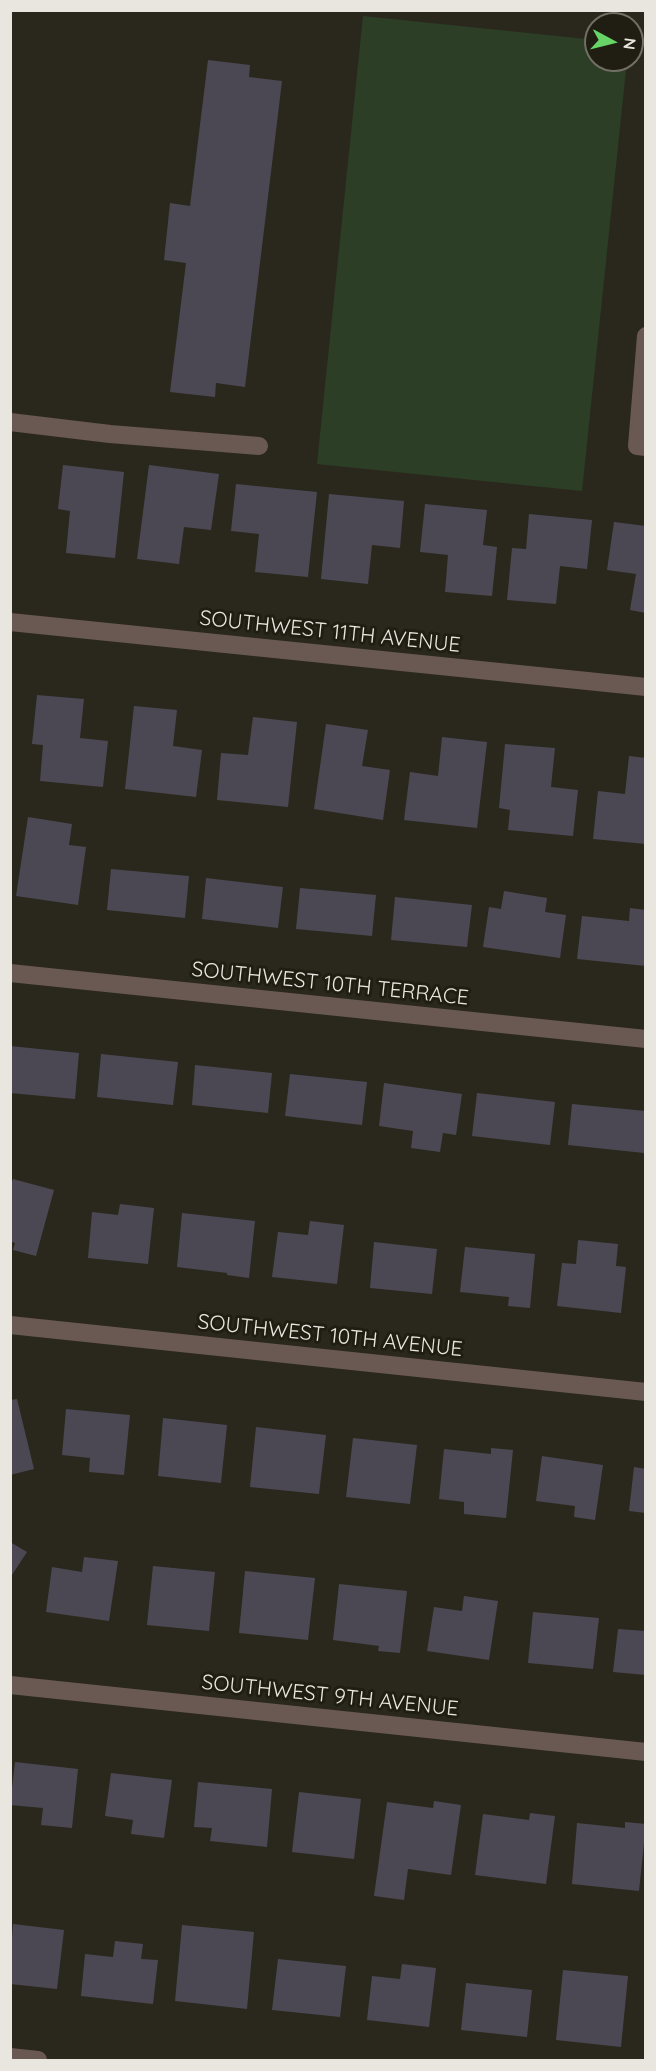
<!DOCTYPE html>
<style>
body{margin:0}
#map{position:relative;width:656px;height:2071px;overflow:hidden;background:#2a281c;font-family:Quicksand,sans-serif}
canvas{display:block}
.frame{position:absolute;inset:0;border:12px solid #e8e6df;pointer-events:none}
.north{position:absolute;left:584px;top:12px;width:60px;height:60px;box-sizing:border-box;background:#201e13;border:2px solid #706e65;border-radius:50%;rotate:97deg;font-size:16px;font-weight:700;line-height:24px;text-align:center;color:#e8e6df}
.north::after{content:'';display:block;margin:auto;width:21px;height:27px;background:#66d467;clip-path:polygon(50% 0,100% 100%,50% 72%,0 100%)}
</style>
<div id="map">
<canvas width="656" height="2071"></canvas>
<div class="frame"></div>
<div class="north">N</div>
</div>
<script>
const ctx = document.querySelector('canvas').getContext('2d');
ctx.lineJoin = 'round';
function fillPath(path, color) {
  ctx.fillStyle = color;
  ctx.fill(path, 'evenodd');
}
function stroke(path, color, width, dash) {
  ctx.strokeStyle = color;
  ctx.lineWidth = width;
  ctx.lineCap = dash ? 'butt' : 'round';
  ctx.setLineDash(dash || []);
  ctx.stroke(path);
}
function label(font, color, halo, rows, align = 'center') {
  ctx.font = font + ' Quicksand,sans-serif';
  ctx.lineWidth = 6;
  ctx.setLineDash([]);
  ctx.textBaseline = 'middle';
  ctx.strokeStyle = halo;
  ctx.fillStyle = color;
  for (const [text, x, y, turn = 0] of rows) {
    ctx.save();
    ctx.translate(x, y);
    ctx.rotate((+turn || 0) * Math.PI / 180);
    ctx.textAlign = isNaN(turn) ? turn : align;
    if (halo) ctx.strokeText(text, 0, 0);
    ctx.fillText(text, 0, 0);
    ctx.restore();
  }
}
fillPath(new Path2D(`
 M363,16L596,40V60H627L582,491L317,464Z`), '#2d3e27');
fillPath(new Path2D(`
 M208,60L250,65L249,77L282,81L245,387L216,383L215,397L170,392L186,263L164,260L170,203L190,206Z
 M63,465L124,472L115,558L66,553L70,511L58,509Z
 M149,465L219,474L211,530L184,527L179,564L137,559Z
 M236,484L317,492L308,577L255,572L259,534L231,531Z
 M329,494L404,501L400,548L372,545L368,584L321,579Z
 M425,504L487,510L483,545L497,547L492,596L445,592L448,555L420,552Z
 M529,514L592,520L587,569L560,566L556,604L507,600L512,548L526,549Z
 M614,522L646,526V613L630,610L636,574L607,570Z
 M37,695L84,699L80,738L108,741L103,787L40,781L43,745L32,744Z
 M134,706L177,710L173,746L202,750L196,797L125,789Z
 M253,717L297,722L288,807L217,800L221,753L248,755Z
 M326,724L368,730L362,766L390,770L383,820L314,809Z
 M442,737L487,742L477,828L404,820L410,772L438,776Z
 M505,744L555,748L551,787L578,790L573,836L508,830L510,810L499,808Z
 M629,756L646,758V844L593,839L598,791L625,794Z
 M28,817L72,824L69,845L86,847L78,905L16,896Z
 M111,869L189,876L185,918L107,910Z
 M206,878L283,887L278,928L202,919Z
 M300,888L376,895L372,936L296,929Z
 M504,891L547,898L545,912L566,915L560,958L483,947L489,907L501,909Z
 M395,897L472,905L467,947L391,940Z
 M630,908L646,910V966L577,959L582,916L629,921Z
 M10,1046L79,1053L75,1099L10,1093Z
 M101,1054L178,1062L173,1105L97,1097Z
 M195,1065L272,1073L268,1113L192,1105Z
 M290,1074L367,1082L362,1125L285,1116Z
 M384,1083L462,1094L456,1135L443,1133L440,1152L411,1148L413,1131L379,1126Z
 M477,1093L555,1102L550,1145L472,1136Z
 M572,1104L646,1111L644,1153L568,1145Z
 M13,1179L54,1190L36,1256L13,1250L15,1243L10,1241V1187Z
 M120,1204L154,1208L148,1264L88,1258L92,1212L118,1215Z
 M182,1213L255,1221L249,1278L227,1275V1273L177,1267Z
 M310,1221L344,1225L337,1284L272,1277L278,1232L308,1235Z
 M578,1240L618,1244L616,1266L626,1267L621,1313L557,1306L562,1263L576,1264Z
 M374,1242L437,1249L432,1294L370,1288Z
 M465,1247L535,1254L530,1308L508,1306L509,1297L460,1292Z
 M17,1399L34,1469L10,1475V1400Z
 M66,1409L130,1415L124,1475L89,1472L90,1458L62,1455Z
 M163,1418L227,1425L221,1483L158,1476Z
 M256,1427L326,1435L319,1494L250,1487Z
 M353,1438L417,1445L410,1504L346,1497Z
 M491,1448L513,1450L506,1518L464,1514V1502L439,1499L444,1449L491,1454Z
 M542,1456L603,1465L595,1520L574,1517L575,1506L536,1501Z
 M634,1467L646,1469V1513L629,1511Z
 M10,1542L27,1552L10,1578Z
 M84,1557L118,1561L109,1621L46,1612L52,1567L82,1572Z
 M153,1566L215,1572L209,1631L147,1625Z
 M245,1571L315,1578L308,1640L239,1633Z
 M339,1584L407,1591L400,1653L378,1651L379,1646L333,1640Z
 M464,1596L498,1601L489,1660L427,1651L434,1607L462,1611Z
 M533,1612L599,1618L593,1669L528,1663Z
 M618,1629L646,1631V1675L613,1672Z
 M15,1762L78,1769L72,1828L41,1825L43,1808L10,1805Z
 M111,1773L172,1780L164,1838L131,1834L133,1820L105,1816Z
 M198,1782L272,1789L267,1847L210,1841L212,1828L194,1827Z
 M299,1792L361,1799L354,1859L292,1852Z
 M434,1801L461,1805L451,1875L408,1869L404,1900L374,1896L387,1802L433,1808Z
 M530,1813L555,1816L546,1884L475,1875L483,1814L529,1820Z
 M625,1822L646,1824L639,1891L572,1884L577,1823L625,1828Z
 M13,1924L64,1930L57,1989L10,1984V1938H12Z
 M182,1925L254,1932L247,2009L175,2001Z
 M115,1941L143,1944L141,1959L158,1960L153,2004L81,1996L85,1954L113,1957Z
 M278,1959L346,1966L340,2017L272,2010Z
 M402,1964L436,1968L429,2027L367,2020L372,1976L400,1979Z
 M563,1970L628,1976L621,2047L556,2040Z
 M466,1983L532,1990L527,2037L461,2030Z`), '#4b4854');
stroke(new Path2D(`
 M646,336L637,446L646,447
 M10,422L110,434L259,446
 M10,622L646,687
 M10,973L646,1039
 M10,1325L646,1392
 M10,1685L646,1752
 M10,2057L38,2060`), '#6a5953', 18);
label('21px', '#e8e6df', '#201e13', [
 ["SOUTHWEST 11TH AVENUE",330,632,6],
 ["SOUTHWEST 10TH TERRACE",330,984,6],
 ["SOUTHWEST 10TH AVENUE",330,1336,6],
 ["SOUTHWEST 9TH AVENUE",330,1696,6]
]);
</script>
